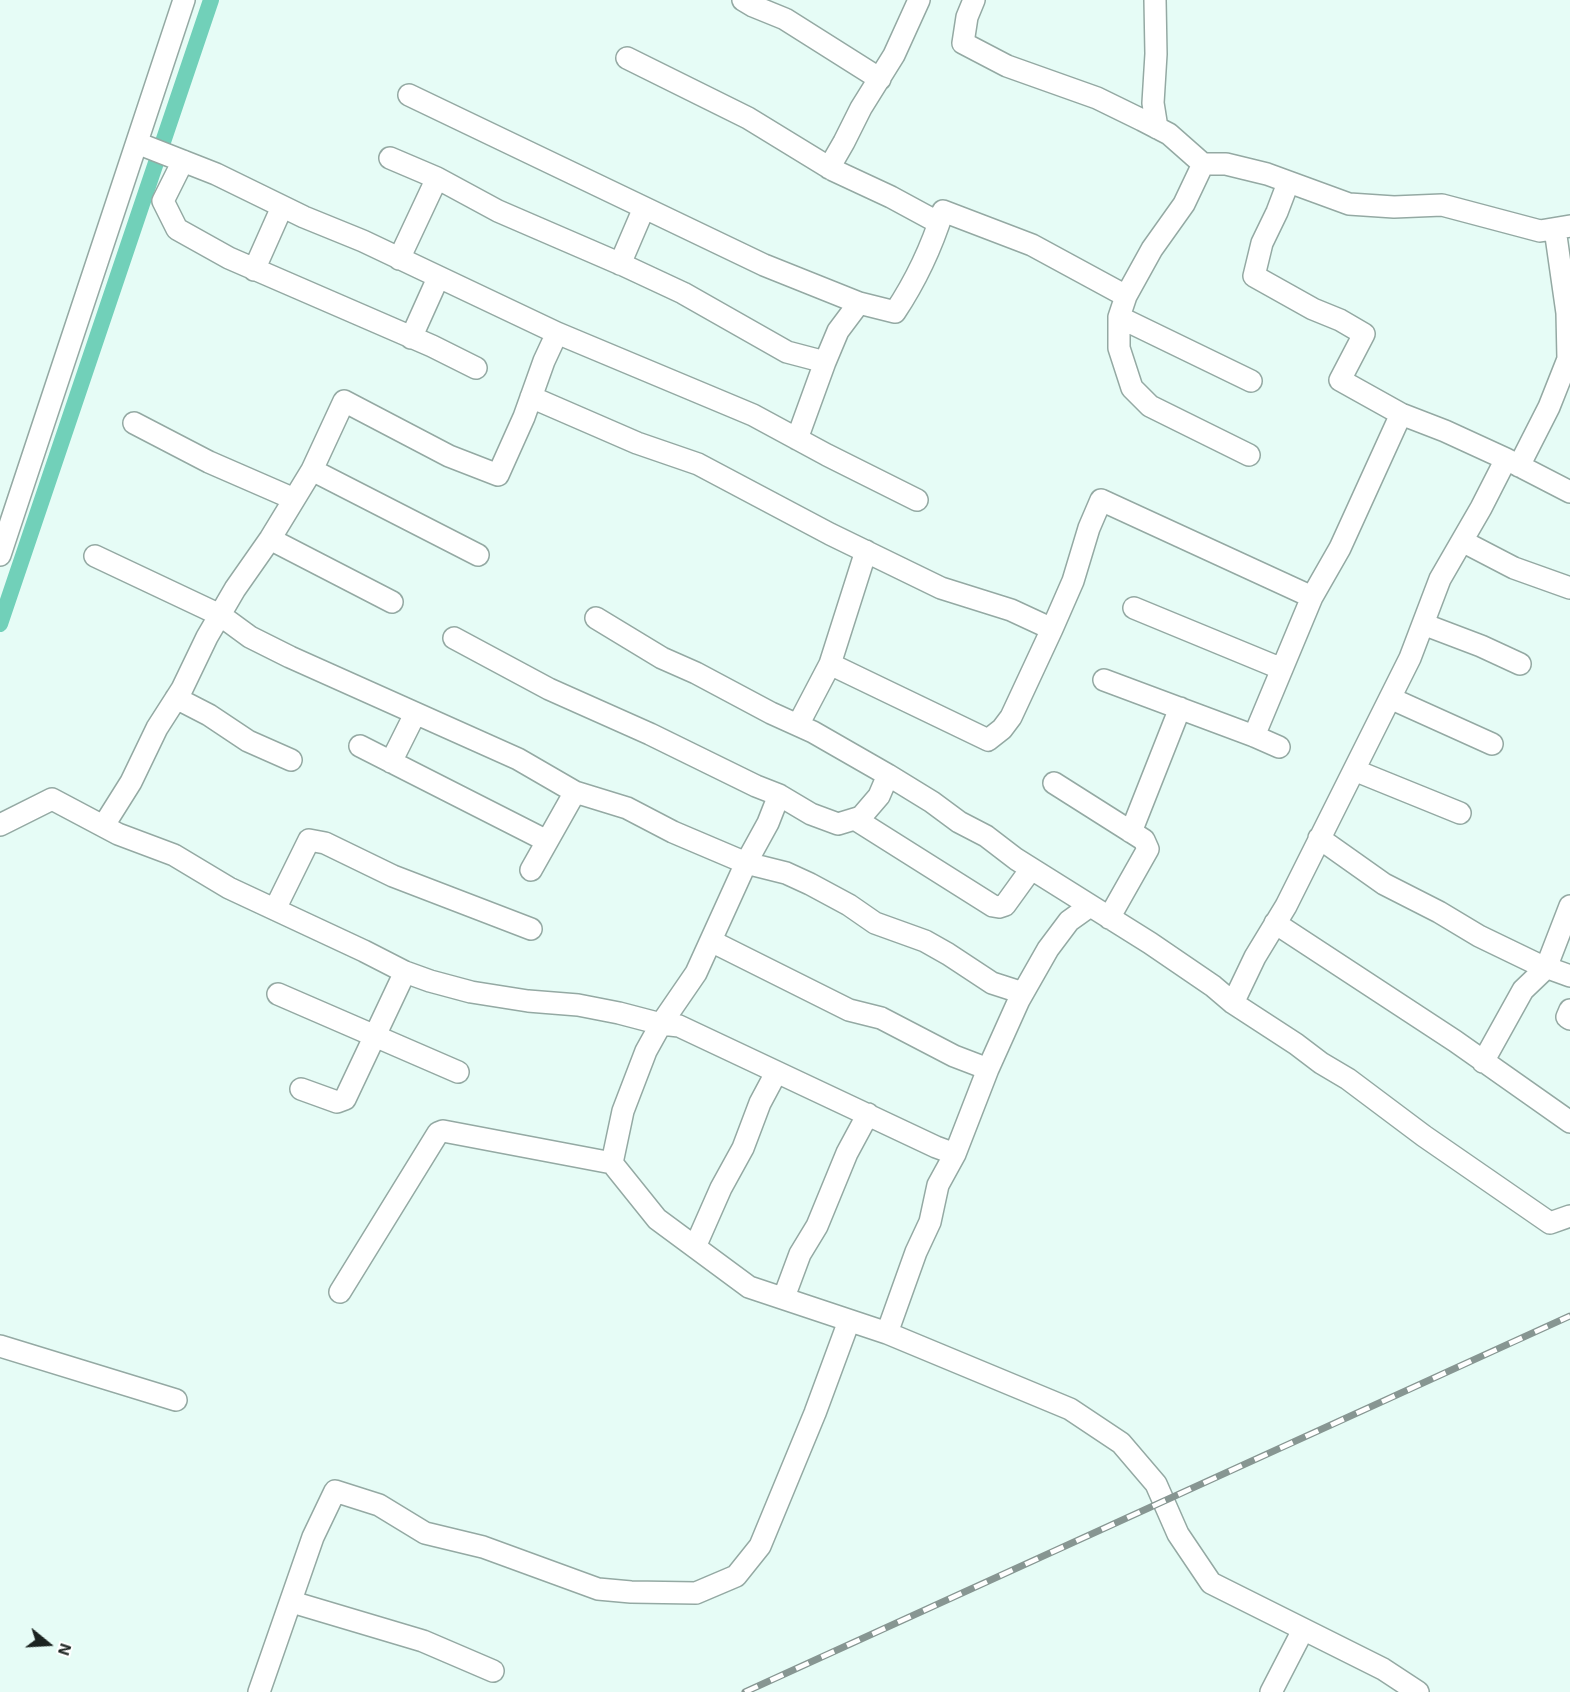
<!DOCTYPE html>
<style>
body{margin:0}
#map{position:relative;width:1570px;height:1692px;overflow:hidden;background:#e6fcf6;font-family:"Exo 2",sans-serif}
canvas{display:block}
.north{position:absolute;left:18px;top:1614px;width:60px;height:60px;-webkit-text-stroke:4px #fff;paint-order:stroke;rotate:108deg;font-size:16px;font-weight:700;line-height:24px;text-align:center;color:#1b2320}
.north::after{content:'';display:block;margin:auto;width:21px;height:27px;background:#1b2320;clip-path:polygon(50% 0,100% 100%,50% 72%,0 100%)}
</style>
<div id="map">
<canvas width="1570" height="1692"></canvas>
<div class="north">N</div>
</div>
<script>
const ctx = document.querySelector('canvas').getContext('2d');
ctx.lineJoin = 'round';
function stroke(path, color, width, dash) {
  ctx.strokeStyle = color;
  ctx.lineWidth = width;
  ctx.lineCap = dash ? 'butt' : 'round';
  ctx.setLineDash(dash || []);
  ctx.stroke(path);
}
stroke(new Path2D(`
 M0,624L211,0`), '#71d0b9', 16);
const minor = new Path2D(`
 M743,0L753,6L785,19L880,79
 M974,0L967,17L963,43L1007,66L1097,98L1142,120L1169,134L1203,164
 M1155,0L1156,54L1153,103L1157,128
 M627,58L748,118L833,170L891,197L939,223
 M409,95L764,265L859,303
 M390,158L437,178
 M183,161L163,201L177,229L229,258L432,346L476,368
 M829,168L844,142L861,108L894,55L919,0
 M1288,183L1277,212L1262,243L1254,276L1313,309L1340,320L1364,334L1340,380L1401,414L1445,431L1506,459
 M399,259L437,178L498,211L623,265L683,293L787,352L825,362L838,331L859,303L895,312C917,279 931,249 943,211L1032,245L1126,296L1152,249L1184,204L1203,164H1226L1267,174L1349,204L1394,207L1442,205L1540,231L1570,226
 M620,264L644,208
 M254,270L282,207
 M1126,296L1119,317V348L1132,388L1150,406L1249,455
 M1119,317L1251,381
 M557,333L753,415L827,455L917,500
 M411,338L438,278
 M531,397L637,443L698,464L830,534L941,588L1011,610L1052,629L1073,581L1089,528L1101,500L1312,597
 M134,423L209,462L294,499
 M797,439L825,362
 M1519,466L1549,407L1568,359L1567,313L1555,229
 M312,470L478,555
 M270,539L392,602
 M1462,541L1514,568L1570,588
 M0,555L184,0
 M95,556L220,615L250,637L290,657L518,759L575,792L627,808L673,832L746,863L696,973L661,1024
 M1134,608L1282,669
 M1423,624L1481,646L1520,664
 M454,638L549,689L650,734L756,786L779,795L811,814L838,824L861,817L879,796L888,775L813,732L771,713L696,673L662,658L596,618
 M830,664L988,740L1002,729L1011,717L1052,629
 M1104,680L1254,736L1279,747
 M176,698L209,715L248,741L291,760
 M1390,698L1492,744
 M798,725L830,664L866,551
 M1254,736L1312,597L1340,548L1401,414
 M360,746L547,841
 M391,762L415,714
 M1354,770L1460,813
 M888,775L932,802L959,822L986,836L1016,859L1150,943L1213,986L1233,1003L1296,1044L1321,1063L1348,1079L1424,1136L1550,1223L1570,1216
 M1054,783L1144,840L1148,849L1109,918
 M779,795L768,823L746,863L786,873L810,884L849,905L875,923L925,941L948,954L992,983L1023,993
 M855,819L993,906L999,907L1005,905L1031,869
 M0,825L52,799L118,834L174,855L229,888L364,951L405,972L430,981L471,992L528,1001L578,1005L619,1013L661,1024L646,1051L623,1111L612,1163L657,1219L749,1287L887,1333L1070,1409L1121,1443L1156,1484L1178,1534L1211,1583L1383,1669L1418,1692
 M104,825L131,782L157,728L182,689L207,637L235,589L270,539L312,470L344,401L449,456L498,475L524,417L544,361L557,333L363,241L304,217L216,174L137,143
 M1131,832L1180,708
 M1319,838L1384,884L1439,912L1479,936L1537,964L1570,976
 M531,870L575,792
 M275,909L309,840L325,843L393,876L531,929
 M1275,923L1455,1041L1570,1122
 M711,941L849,1010L881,1018L954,1056L988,1069
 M278,994L458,1072
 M1233,1003L1255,957L1286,906L1410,658L1440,579L1481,508L1506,459L1570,492
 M1570,1010L1567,1017L1570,1019
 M661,1024L679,1026L936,1147L955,1154
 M1483,1062L1523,990L1546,968L1570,906
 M301,1089L337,1102L345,1099L405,972
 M695,1247L721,1188L743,1148L760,1103L776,1073
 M340,1292L438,1133L443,1131L612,1163
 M784,1297L800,1254L817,1226L847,1153L868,1114
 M887,1333L916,1252L930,1222L938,1185L955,1154L988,1069L1019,1000L1048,949L1069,921L1090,906
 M0,1346L176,1400
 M292,1602L423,1641L493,1671
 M259,1692L313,1537L335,1491L379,1505L425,1533L483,1547L598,1589L631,1592L696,1593L736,1576L760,1546L815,1413L849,1321
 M1271,1692L1303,1630`);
stroke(minor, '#94a9a3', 24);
stroke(minor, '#fff', 21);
const rail = new Path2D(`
 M745,1692L1570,1316`);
stroke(rail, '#879692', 7);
stroke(rail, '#fff', 4.5, [14]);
</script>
